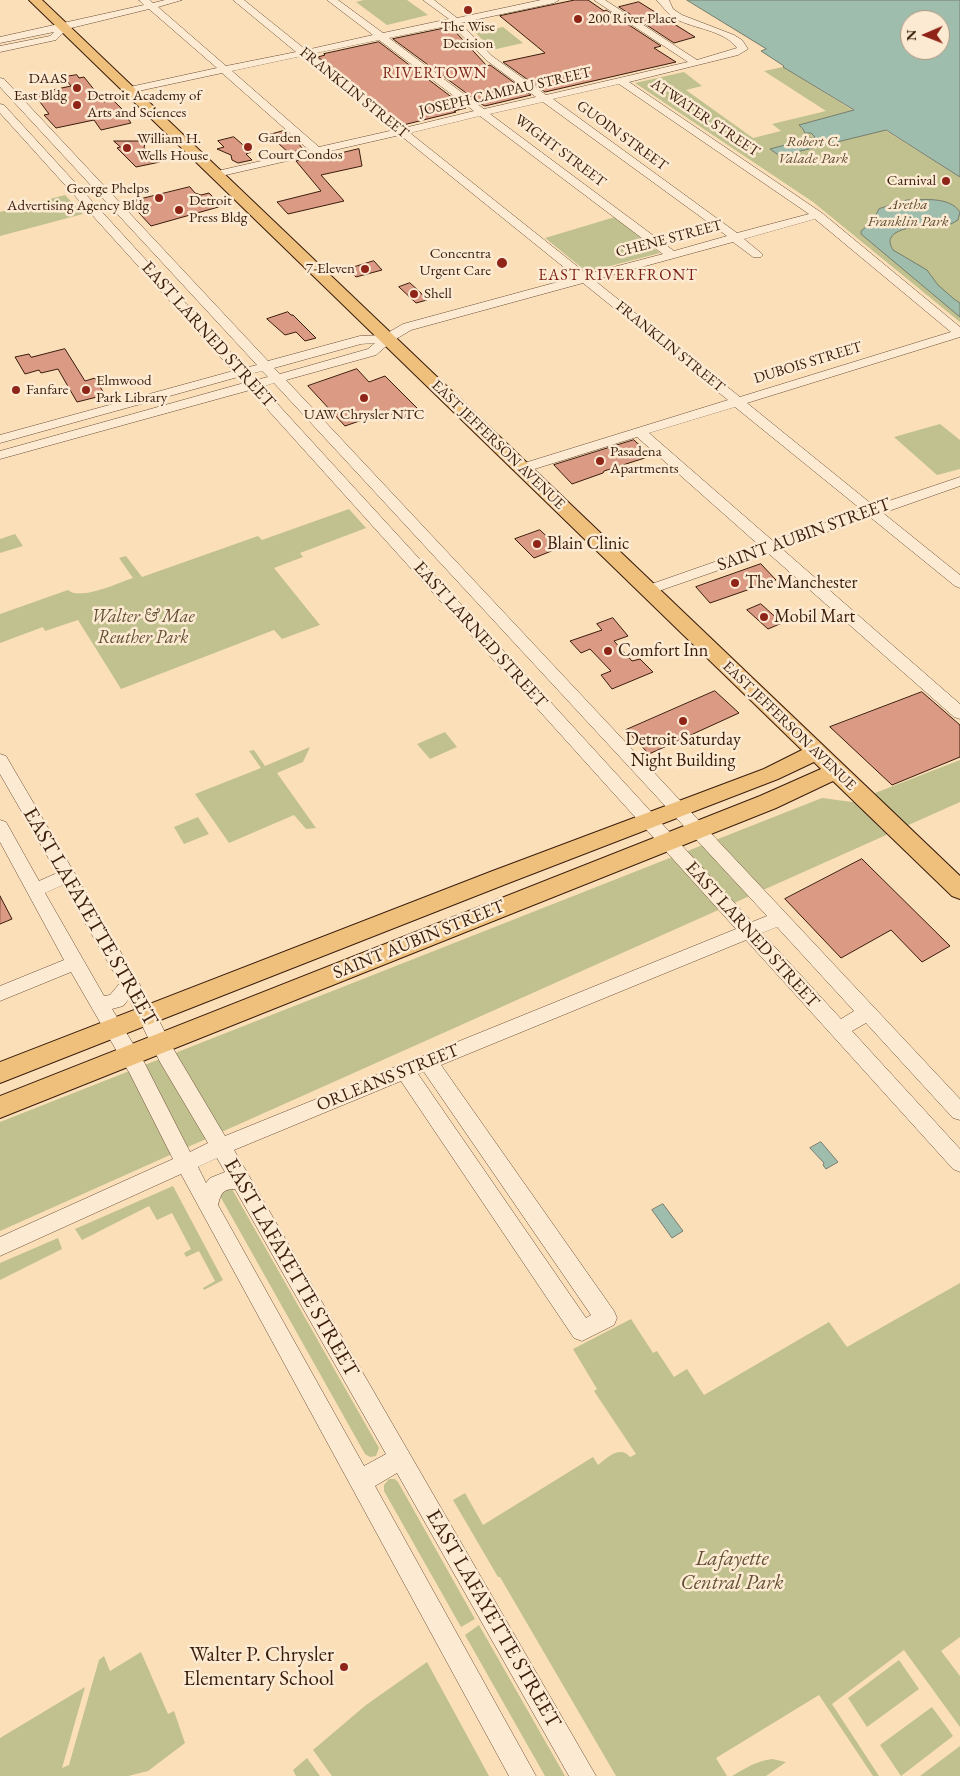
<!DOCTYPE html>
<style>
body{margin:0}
#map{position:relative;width:960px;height:1776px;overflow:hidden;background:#fbdfb9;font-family:"EB Garamond",serif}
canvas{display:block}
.north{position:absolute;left:900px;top:10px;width:50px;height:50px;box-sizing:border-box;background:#fcead2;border:1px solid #ae9883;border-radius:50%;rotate:269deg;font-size:14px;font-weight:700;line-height:20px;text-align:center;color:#3a1c0c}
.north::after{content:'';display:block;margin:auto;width:18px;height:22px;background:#8f2418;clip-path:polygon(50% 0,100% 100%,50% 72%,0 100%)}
</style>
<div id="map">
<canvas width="960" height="1776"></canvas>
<div class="north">N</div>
</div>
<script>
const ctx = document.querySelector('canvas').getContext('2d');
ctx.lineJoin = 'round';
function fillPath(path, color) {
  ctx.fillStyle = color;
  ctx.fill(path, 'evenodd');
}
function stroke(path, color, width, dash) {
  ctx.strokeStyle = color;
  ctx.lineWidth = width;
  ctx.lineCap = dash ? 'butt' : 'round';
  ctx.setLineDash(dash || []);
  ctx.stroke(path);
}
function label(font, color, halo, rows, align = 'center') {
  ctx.font = font + ' "EB Garamond",serif';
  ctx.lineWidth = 5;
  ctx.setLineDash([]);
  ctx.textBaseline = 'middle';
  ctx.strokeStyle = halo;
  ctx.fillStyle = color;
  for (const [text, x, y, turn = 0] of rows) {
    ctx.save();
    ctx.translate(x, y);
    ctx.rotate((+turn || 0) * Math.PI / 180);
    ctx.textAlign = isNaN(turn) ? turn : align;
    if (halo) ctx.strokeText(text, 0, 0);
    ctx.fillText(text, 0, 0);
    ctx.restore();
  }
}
fillPath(new Path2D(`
 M364,0H407L428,15L387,25L356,2Z
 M503,27L523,43L492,50L476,33Z
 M783,67L960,177V322L813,202L635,83L684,72L702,86L686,90L753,138L781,131L772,124L826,111L764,71Z
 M65,195L83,214L0,236V212Z
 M615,217L660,253L587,272L545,238Z
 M940,424L960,440V469L937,475L894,437Z
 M349,509L366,528L300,553L303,557L274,568L320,625L282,639L274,630L121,689L78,620L45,631L43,627L0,643V614L68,590C80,601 118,583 133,578L119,558L126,556L142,577L258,536L262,540Z
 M15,534L23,546L0,553V539Z
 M445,732L457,747L430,759L417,744Z
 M310,747L303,762L277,773L316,828L306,829L294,815L229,843L195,794L261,768L249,751L254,750L265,766Z
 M960,760V802L0,1231V1122L822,798L852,802Z
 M198,817L209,834L184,844L174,827Z
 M173,1186L223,1280L204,1290L203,1288L215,1281L199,1251L186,1257L184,1253L191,1249L172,1213L157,1220L149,1206L82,1240L75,1229Z
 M230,1188L232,1189L379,1448L376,1456L370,1457L365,1454L220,1196V1193Z
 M58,1238L62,1249L0,1280V1263Z
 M960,1283V1637L941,1651L960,1676V1727L904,1650L832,1704L879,1776H873L819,1695L716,1758L727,1776H616L500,1577H498L453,1500L465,1493L483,1525L593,1457L598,1465C607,1458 620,1445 630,1457L636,1454L594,1391L597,1389L573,1349L631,1319L653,1353L657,1351L674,1377L687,1369L704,1395L829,1322L847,1347Z
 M389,1479H395L398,1482L475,1619L461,1627L384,1491V1485Z
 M479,1625L565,1776H545L465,1635Z
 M141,1652L168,1714L174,1711L185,1743L148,1771L128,1776H0V1738L85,1687L62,1768L69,1765L99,1660L104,1656L110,1671Z
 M899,1660L919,1689L867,1727L848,1698Z
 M427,1662L489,1776H332L313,1750L366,1705Z
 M932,1707L953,1736L901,1776L880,1745Z
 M960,1746V1776H920Z
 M307,1758L320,1776H296L293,1770Z
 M772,1759L786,1762L766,1776H732C746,1768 756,1761 772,1759Z`), '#c0c18e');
const water = new Path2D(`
 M687,0H960V177L886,130L780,156L770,149L815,137L811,133H805L803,129L799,125L854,110L783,67L784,66L761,51L766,49ZM910,20H940V50H910Z
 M907,200C924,200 949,196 960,212L958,220L951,224C938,226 876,223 893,250L927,270L938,285L954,299L960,303V317L861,234V231L872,222L879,209Z
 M821,1142L838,1162L826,1169L823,1165L824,1163L810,1148Z
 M663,1204L683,1231L672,1238L652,1210Z`);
fillPath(water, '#9fbdad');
stroke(water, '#777d6d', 1);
const building = new Path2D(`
 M575,0H588L604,11L606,10L661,46L654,48L676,62L545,92L503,62L545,53L500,16Z
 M639,2L695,37L674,43L619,7Z
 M451,27L487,66L490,65L531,95L485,106L481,104L393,39Z
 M379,42L466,108L454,111L456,112L403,125L318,57L325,55L324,54Z
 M77,75L79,78L84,77L104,102L113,100L126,113H124L131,123L101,130L94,120L56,128L44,115L49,114L34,94L71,86L64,77Z
 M283,131L291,136L293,142L298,143L303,149L289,153L269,135Z
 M234,137L251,152L246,154L252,160L238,163L232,160L231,155L217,149L224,147L218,141Z
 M114,141H141L145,144L144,148L160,162L136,167L117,148L120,147Z
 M359,149L362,166L321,175L344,201L288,214L277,202L321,191L296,161L312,157L314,159Z
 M190,187L195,193L201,195L209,193L222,206L151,226L129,202Z
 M374,261L382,270L356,277L348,269Z
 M410,283L420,292L427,300L416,303L399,287Z
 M288,312L291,315H293L316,338L305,341L296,332L285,335L267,319Z
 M65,349L85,381L95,378L105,395L77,402L58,369L41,373L39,370L25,374L15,357L29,354L31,357Z
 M357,369L369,382L385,376L421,412L397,420L388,411L345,426L308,386Z
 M634,440L651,456L604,471L603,473L572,484L554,465Z
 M540,530L559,548L534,558L515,539Z
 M761,564L776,580L710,603L696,587Z
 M761,604L782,623L768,629L747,610Z
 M613,618L628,636L614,641L632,661L640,659L653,672L612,689L601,675L611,671L590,649L581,653L570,641L602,630L597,624Z
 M715,691L739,713L649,754L626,730Z
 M922,692L960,725V757L892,785L830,727Z
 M862,859L950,946L922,962L891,930L841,958L785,899Z
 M0,896L12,919L0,924Z`);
fillPath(building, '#db9a84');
stroke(building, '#3a1c0c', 1);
const minor = new Path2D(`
 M139,0H150L153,3L165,0H182L158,7L226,66L296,52L233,0H244L306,50L373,35L327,0H338L383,33L449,19L423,0H434L457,18L541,0H559L554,3L460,23L492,56L546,95L688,62L594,0H605L697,60L737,48C724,30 694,29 676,19C667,14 663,6 656,0H669L673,9L682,15L734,35L742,40L748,49L738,55L629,82L822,213L960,327V337L747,403L874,506L960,477V486L883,513L960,575V588L955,586L870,517L781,548L960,704V719L954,717L768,553L653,593H643L641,590L643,587L760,546L637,437L528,471H518L516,468L518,465L728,400L583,283L411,330L391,342L376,355L286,380L960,1099V1120L953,1118L866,1023L852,1031L960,1149V1172L953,1169L746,940L441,1065L614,1311L617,1318L614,1325L582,1341L574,1338L401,1081L234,1150L596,1776H569L397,1473L375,1486L536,1776H509L181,1174L0,1256V1237L173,1159L130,1074L71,972L0,1001V986L64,960L0,842V820L6,822L39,881L57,873L0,774V754L6,756L147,997L174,1050L225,1136L736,929L250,390L0,459V451L244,383L238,377L0,443V435L233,371L0,113V104L4,105L245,368L257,365L0,87V78L4,79L268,361L360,336L384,335L403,324L576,277L400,135L217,177L213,176L212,174L213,172L309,150L222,73L129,93L125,92V88L217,68L149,9L67,29L56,40L0,52V46L50,36L54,32L0,43V37L144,5ZM452,25L486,60L536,97L484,109L389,38ZM379,40L474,111L404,128L312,54ZM302,56L394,130L319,147L232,71ZM619,84L809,214L737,233L553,99ZM543,102L727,236L674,251L490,114ZM480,116L663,254L587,274L410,133ZM815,219L951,332L740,397L594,280L733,242L753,257H761L763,255L761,253L744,239ZM375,343L368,349L280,374L274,368L361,344ZM262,371L268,377L256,380L250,374ZM274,383L767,916L752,922L262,387ZM735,407L862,510L773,541L649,433ZM63,885L120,983L110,995L104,996L45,893ZM777,927L854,1011L841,1019L762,933ZM129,999L160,1062L208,1143L190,1152L144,1062L112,1009L123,1006ZM424,1072L591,1315L586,1318L418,1074ZM217,1158L225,1172L210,1178L206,1183L198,1167ZM235,1189L386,1454L364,1466L218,1205C221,1193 223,1189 235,1189Z`);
const major = new Path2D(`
 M29,0H42L960,876V899L952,896L833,781L776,808L0,1118V1096L760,796L821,769L814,762L778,779L506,884L0,1083V1062L490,872L764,769L802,750Z`);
stroke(minor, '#6a4d37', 1);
stroke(major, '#3a1c0c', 2);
fillPath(minor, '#fcead2');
fillPath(major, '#eec07c');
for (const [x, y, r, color] of [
 [468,10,5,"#8f2418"],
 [578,19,5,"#8f2418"],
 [77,88,5,"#8f2418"],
 [77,105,5,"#8f2418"],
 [248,147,5,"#8f2418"],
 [127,148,5,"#8f2418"],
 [946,181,5,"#8f2418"],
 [159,198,5,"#8f2418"],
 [179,210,5,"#8f2418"],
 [502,263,6,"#8f2418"],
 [365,269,5,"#8f2418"],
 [414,294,5,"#8f2418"],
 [16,390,5,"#8f2418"],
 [86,390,5,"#8f2418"],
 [364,398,5,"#8f2418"],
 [600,461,5,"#8f2418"],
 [537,544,5,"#8f2418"],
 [735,583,5,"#8f2418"],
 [764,617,5,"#8f2418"],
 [608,651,5,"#8f2418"],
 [683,721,5,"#8f2418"],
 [344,1667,5,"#8f2418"]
]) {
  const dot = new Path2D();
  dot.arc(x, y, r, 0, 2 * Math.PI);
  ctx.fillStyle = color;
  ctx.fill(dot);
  stroke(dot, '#fcead2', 2);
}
label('15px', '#3a1c0c', '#fcead2', [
 ["200 River Place",588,19],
 ["The Wise",468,27,"center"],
 ["Decision",468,44,"center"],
 ["DAAS",67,79,"right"],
 ["East Bldg",67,96,"right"],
 ["Detroit Academy of",87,96],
 ["Arts and Sciences",87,113],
 ["Garden",258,138],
 ["Court Condos",258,155],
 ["William H.",137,139],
 ["Wells House",137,156],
 ["Carnival",936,181,"right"],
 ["George Phelps",149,189,"right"],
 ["Advertising Agency Bldg",149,206,"right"],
 ["Detroit",189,201],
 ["Press Bldg",189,218],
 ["Concentra",491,254,"right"],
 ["Urgent Care",491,271,"right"],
 ["7-Eleven",355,269,"right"],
 ["Shell",424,294],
 ["Elmwood",96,381],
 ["Park Library",96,398],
 ["Fanfare",26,390],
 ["UAW Chrysler NTC",364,415,"center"],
 ["Pasadena",610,452],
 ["Apartments",610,469]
], 'left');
label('15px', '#3a1c0c', '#fcead2', [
 ["JOSEPH CAMPAU STREET",505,92,-13],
 ["FRANKLIN STREET",354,93,39],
 ["ATWATER STREET",705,118,34],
 ["GUOIN STREET",622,136,36],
 ["WIGHT STREET",560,151,37],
 ["CHENE STREET",669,239,-15],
 ["FRANKLIN STREET",670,347,39],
 ["DUBOIS STREET",808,363,-17],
 ["EAST JEFFERSON AVENUE",498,445,44],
 ["EAST JEFFERSON AVENUE",789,726,44]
]);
label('italic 15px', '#624e33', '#fcead2', [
 ["Robert C.",813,142],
 ["Valade Park",813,159],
 ["Aretha",908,205],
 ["Franklin Park",908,222]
]);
ctx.letterSpacing = '1px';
label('16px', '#7a1f14', '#fcead2', [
 ["RIVERTOWN",435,74]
]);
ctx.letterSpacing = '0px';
ctx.letterSpacing = '1px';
label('16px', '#7a1f14', '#fcead2', [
 ["EAST RIVERFRONT",618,276]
]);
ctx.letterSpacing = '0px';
label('18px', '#3a1c0c', '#fcead2', [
 ["EAST LARNED STREET",208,335,48],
 ["SAINT AUBIN STREET",804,535,-20],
 ["EAST LARNED STREET",480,635,48],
 ["EAST LARNED STREET",752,935,48],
 ["SAINT AUBIN STREET",419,940,-22],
 ["ORLEANS STREET",388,1078,-22]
]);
label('18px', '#3a1c0c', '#fcead2', [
 ["Blain Clinic",547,544],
 ["The Manchester",745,583],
 ["Mobil Mart",774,617],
 ["Comfort Inn",618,651],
 ["Detroit Saturday",683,740,"center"],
 ["Night Building",683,761,"center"]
], 'left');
label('italic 18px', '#624e33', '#fcead2', [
 ["Walter & Mae",143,617],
 ["Reuther Park",143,638]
]);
label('21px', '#3a1c0c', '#fcead2', [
 ["EAST LAFAYETTE STREET",90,917,60],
 ["EAST LAFAYETTE STREET",291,1268,60],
 ["EAST LAFAYETTE STREET",493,1619,60]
]);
label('italic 21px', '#624e33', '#fcead2', [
 ["Lafayette",732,1559],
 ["Central Park",732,1583]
]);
label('21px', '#3a1c0c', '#fcead2', [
 ["Walter P. Chrysler",334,1655],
 ["Elementary School",334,1679]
], 'right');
</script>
